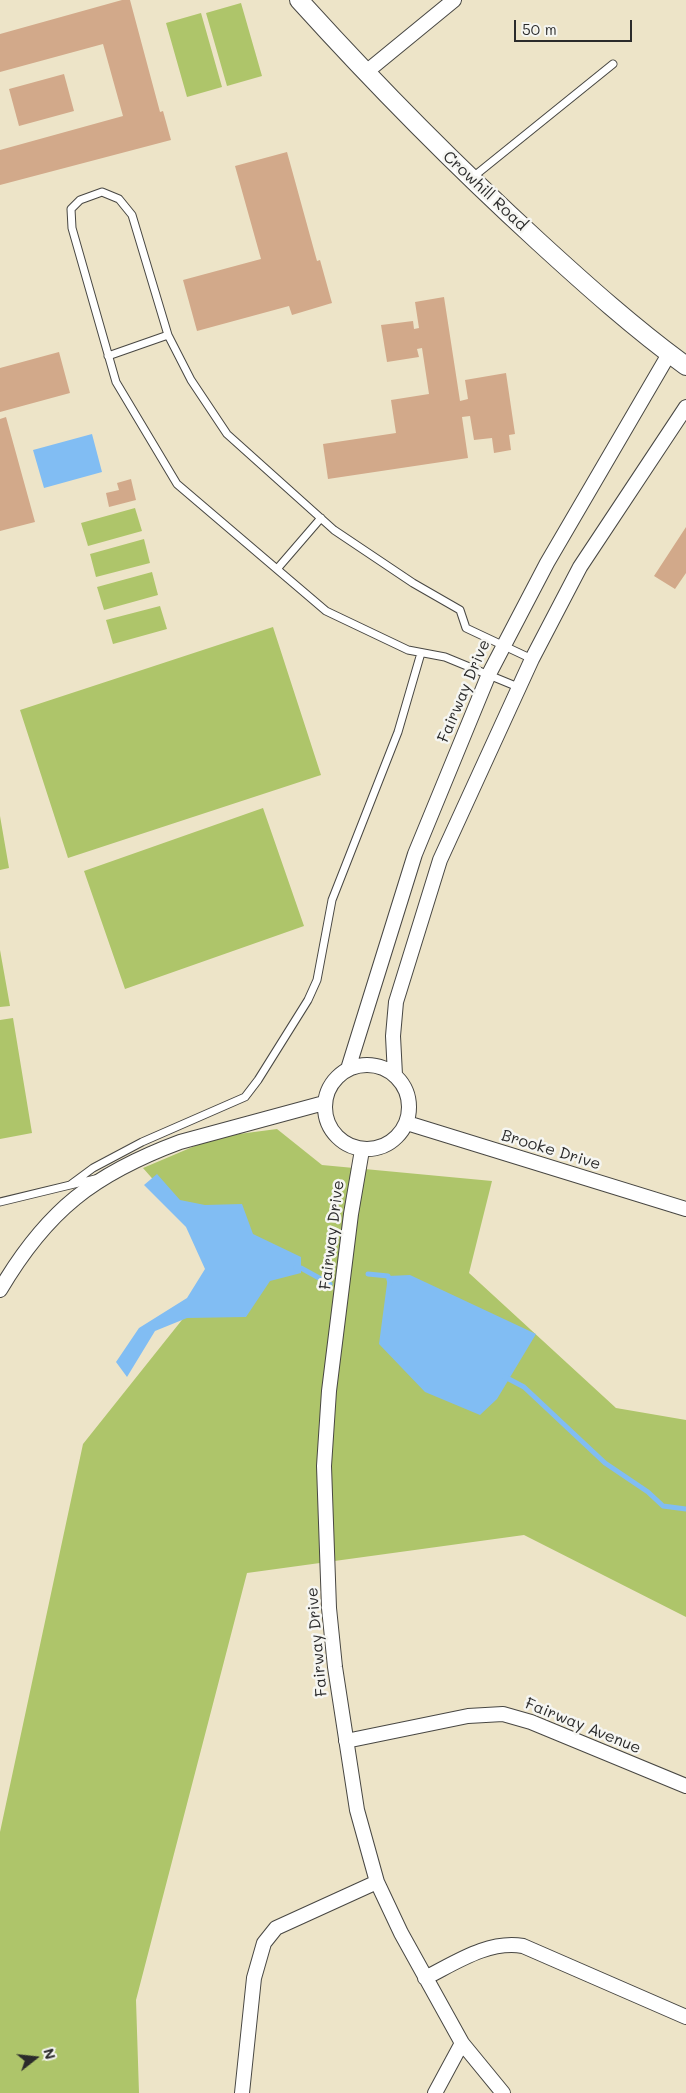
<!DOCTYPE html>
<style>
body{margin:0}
#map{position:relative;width:686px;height:2093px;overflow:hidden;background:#ede4c8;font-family:Mali,sans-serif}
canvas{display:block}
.north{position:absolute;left:10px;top:2033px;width:50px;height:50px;-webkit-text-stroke:4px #f6f6f2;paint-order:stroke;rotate:74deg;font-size:14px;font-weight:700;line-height:20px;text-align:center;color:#2b2b2b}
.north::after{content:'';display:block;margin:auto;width:18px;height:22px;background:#2b2b2b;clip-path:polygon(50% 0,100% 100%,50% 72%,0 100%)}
.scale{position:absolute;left:514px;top:20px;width:118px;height:22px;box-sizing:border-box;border:2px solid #2b2b2b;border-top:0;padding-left:6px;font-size:15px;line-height:18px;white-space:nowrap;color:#2b2b2b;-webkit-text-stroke:4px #f6f6f2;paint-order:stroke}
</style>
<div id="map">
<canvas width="686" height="2093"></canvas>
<div class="north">N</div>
<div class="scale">50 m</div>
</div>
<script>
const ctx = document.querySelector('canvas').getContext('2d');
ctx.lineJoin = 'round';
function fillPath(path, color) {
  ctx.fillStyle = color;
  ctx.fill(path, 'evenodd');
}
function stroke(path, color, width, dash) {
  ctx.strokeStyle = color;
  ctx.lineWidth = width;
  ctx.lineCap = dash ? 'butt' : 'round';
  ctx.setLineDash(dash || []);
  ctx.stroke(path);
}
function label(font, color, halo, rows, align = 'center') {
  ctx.font = font + ' Mali,sans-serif';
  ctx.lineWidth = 5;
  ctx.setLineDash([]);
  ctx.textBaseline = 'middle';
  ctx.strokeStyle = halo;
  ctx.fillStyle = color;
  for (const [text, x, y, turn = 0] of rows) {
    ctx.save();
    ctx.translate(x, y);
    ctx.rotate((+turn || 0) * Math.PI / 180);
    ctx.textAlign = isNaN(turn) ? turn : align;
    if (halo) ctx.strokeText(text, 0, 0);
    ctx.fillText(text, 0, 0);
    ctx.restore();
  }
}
fillPath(new Path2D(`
 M241,3L262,76L227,86L206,13Z
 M201,13L222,87L187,97L166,23Z
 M135,508L142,531L88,546L81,523Z
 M144,539L150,563L96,577L90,554Z
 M152,572L158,595L104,610L97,587Z
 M160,606L167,629L113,644L106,620Z
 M273,627L321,775L68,858L20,710Z
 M263,808L304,926L125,989L84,871Z
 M0,816L9,868L0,870Z
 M0,950L10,1006L0,1007Z
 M13,1018L32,1133L0,1139V1020Z
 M277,1129L322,1165L492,1181L469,1273L616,1408L686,1420V1617L524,1535L247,1573L136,2000L139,2093H0V1832L83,1444L209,1286V1243L143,1168L216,1137Z`), '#aec56a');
fillPath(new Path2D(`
 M92,434L102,472L44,488L33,450Z
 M157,1174L180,1200L205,1205L242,1204L253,1234L301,1257V1273L270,1281L246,1317L187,1318L155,1331L127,1377L116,1362L139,1328L187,1298L205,1269L186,1227L144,1185Z
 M410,1275L536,1334L497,1399L480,1415L425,1392L379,1344L388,1276Z`), '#81bdf3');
stroke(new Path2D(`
 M296,1268H301L330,1284
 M368,1274L388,1276L390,1283
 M505,1377L524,1387L605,1463L648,1492L663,1506L686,1509`), '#81bdf3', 5);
fillPath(new Path2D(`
 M122,0H130L160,112L163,111L171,140L0,185V150L123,116L103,44L0,72V34Z
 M64,74L74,111L19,126L9,89Z
 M287,152L317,261L320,260L332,303L292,315L289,306L197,331L183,280L261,259L235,166Z
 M444,297L460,401L468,399L465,380L506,373L515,434L509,435L511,450L494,453L492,438L474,440L470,416L462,417L468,458L328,479L323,444L396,433L391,400L429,394L422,348L417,349L419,357L387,362L381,325L413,321L414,329L419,328L415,302Z
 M59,352L70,393L0,412V368Z
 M6,417L35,522L0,531V419Z
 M131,479L136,500L109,507L106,493L119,490L117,483Z
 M686,527V573L675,589L654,576Z`), '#d2a98a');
const service = new Path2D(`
 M473,177L613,64
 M108,356L168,335
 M277,569L321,518
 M518,687L445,657L408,650L326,611L177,484L116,382L72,228L71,209L80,200L102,192L119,199L132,215L168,335L191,380L227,434L334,530L413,583L460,610L466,628L532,659
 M70,1185L93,1168L142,1142L245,1097L258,1080L308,1000L317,980L332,900L398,732L421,653
 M0,1202L95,1179`);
const minor = new Path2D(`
 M365,73L454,0
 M325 1107a42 42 0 1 1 84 0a42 42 0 1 1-84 0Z
 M348,1069L415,854L489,674L547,563L669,354
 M395,1075L393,1036L396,1002L440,860L532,659L580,567L686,407
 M407,1123L686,1209
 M362,1150L351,1214L329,1391L324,1466L329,1608L335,1667L357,1810L377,1882L401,1933L462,2043L503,2093
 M0,1290C47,1210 94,1174 180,1142L324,1103
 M346,1741L468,1716L503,1714L531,1722L686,1786
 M425,1978C455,1963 488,1940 523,1946L686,2017
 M242,2093L254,1978L264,1943L276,1928L377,1882
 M435,2093L462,2043`);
const tertiary = new Path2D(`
 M299,0C375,84 455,165 539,242C586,285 634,328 686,366`);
stroke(service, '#484743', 9);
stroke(minor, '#484743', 16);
stroke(tertiary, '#484743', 20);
stroke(service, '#fff', 7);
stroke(minor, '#fff', 14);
stroke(tertiary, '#fff', 18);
label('16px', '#2b2b2b', '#f6f6f2', [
 ["Crowhill Road",485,191,43],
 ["Fairway Drive",464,691,-67],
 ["Brooke Drive",551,1150,17],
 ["Fairway Drive",332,1235,-83],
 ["Fairway Drive",317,1642,-95],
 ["Fairway Avenue",583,1726,22]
]);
</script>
